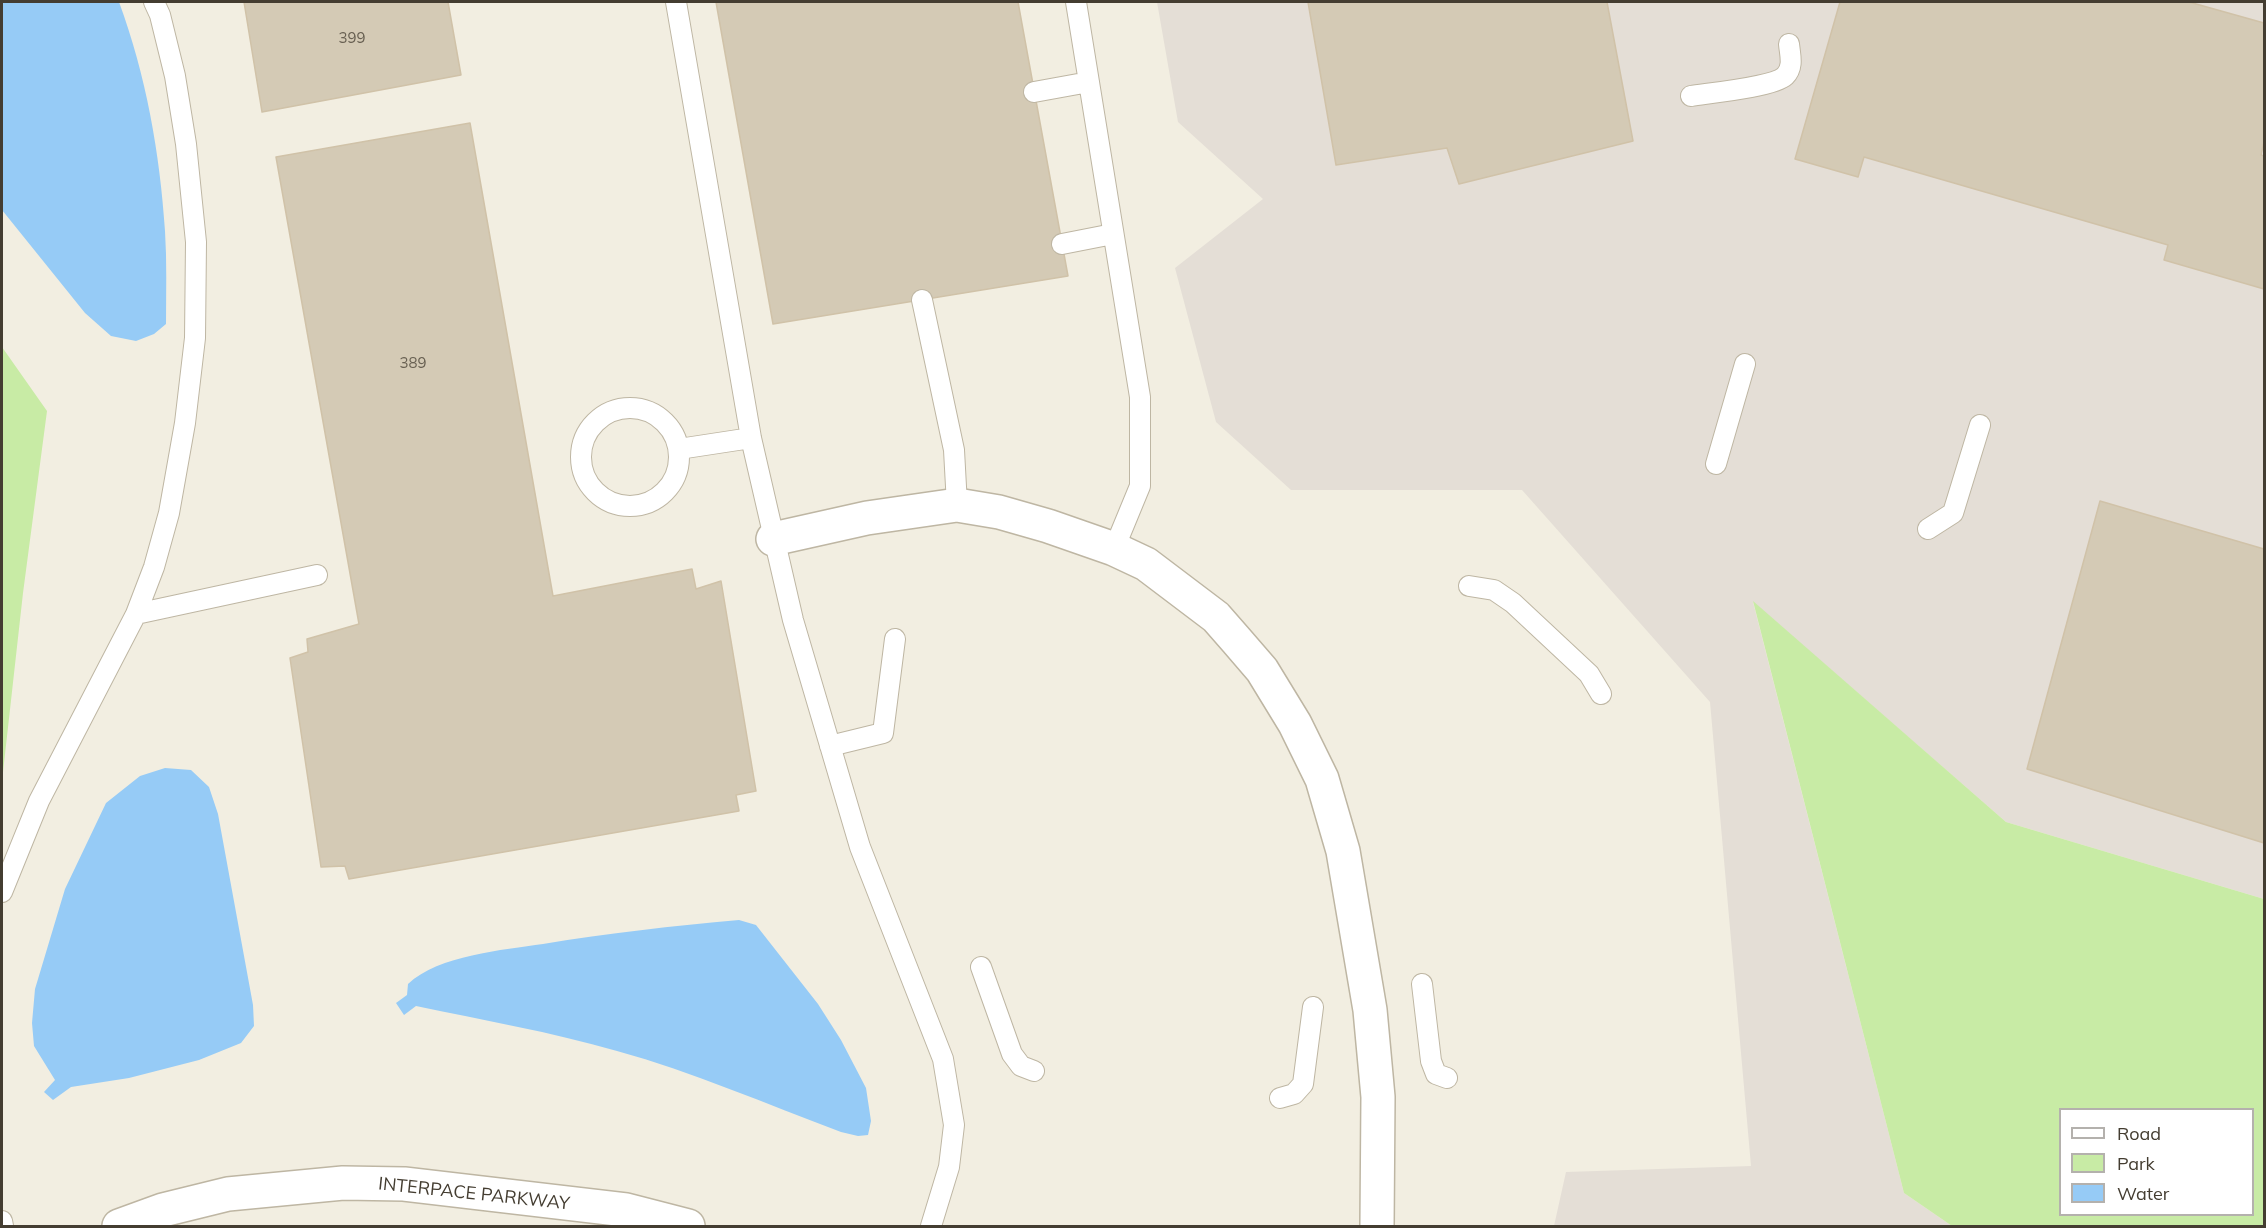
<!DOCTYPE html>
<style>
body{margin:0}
#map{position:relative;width:2266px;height:1228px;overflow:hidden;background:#f2eee1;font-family:Mulish,sans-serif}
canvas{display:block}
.frame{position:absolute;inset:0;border:3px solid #443d31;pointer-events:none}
.legend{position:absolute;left:2059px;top:1108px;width:195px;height:108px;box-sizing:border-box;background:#fff;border:2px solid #b4b1ad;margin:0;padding:8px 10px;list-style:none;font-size:18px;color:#443d31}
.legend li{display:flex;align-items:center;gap:12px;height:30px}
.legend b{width:30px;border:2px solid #b4b1ad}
</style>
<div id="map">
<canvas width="2266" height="1228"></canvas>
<div class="frame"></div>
<ul class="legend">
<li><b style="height:8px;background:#fff"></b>Road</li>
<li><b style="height:16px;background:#c8eba5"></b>Park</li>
<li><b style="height:16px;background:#96cbf6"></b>Water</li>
</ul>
</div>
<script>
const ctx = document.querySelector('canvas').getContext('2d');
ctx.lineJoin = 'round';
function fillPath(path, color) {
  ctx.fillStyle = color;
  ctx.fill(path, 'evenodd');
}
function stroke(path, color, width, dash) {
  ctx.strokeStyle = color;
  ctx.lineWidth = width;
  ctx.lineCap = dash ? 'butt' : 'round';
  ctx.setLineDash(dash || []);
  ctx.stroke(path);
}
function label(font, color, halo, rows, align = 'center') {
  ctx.font = font + ' Mulish,sans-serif';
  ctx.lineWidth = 6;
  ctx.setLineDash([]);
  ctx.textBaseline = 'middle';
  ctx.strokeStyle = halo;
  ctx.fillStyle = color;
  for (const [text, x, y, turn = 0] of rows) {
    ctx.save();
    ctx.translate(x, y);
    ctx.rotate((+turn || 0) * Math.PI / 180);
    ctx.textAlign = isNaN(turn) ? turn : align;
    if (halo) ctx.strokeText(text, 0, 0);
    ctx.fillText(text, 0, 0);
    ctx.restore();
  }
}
fillPath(new Path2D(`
 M1157,2H2264V899L2006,822L1753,602L1904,1193L1952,1226H1554L1566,1172L1751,1166L1710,702L1522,490H1291L1216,422L1175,268L1263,199L1178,122Z`), '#e4ded6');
fillPath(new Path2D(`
 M2,347L47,411L23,593L2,781Z
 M1753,601L2006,822L2264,899V1226H1952L1904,1193ZM2060,1110H2252V1214H2060Z`), '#c8eba5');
fillPath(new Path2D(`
 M2,2H119C146,75 160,154 165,231C167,262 166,293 166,324L154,334L136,341L111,336L85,313L2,210Z
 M165,768L191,770L209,787L218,814L253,1005L254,1026L241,1043L199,1060L129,1078L71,1087L53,1100L44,1092L55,1080L34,1046L32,1023L35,989L65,889L106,803L140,776Z
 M739,920L756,925L818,1004L841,1040L866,1088L871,1121L868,1135L858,1136L841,1132C766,1104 693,1072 617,1051C551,1032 483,1020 416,1006L404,1015L396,1003L407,995L408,984C439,955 503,950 543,944C608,933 673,926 739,920Z`), '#96cbf6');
const building = new Path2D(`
 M244,2H448L461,75L262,112Z
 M716,2H1018L1068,276L773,324Z
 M1308,2H1607L1633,141L1459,184L1447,148L1336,165Z
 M1840,2H2189L2264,23V142L2261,155L2264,156V289L2164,260L2168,245L1864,157L1858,177L1795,159Z
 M470,123L553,596L692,569L696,589L721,581L756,791L736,795L739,811L349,879L345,866L321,867L290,658L308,652L307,639L359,624L276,157Z
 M2100,501L2264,549V843L2027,769Z`);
fillPath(building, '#d4cab5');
stroke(building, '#d0c2a8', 1.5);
const lane = new Path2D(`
 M676,2L751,438L793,620L860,847L943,1059L954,1125L949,1167L931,1226
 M1076,2L1140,397V486L1114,549
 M1034,92L1089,82
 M1691,96C1710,93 1773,87 1785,76C1794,67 1790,55 1789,44
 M1062,244L1113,234
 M922,300L954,450L957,505
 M581 457a49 49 0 1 1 98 0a49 49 0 1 1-98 0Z
 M679,449L751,438
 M1716,464L1745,364
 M1928,529L1953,513L1980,425
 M1469,586L1494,590L1513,603L1589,674L1601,694
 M136,614L317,575
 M830,746L883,733L895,639
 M2,892L39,801L136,614L154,567L169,513L185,423L195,338L196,242L186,144L175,76L160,15L154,2
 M981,967L1012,1054L1021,1066L1034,1071
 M1422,984L1431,1061L1436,1074L1447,1078
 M1280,1098L1294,1094L1303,1084L1313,1007
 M2,1221L3,1226`);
const street = new Path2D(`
 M773,539L867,518L957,505L999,512L1048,526L1114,549L1146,564L1216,617L1237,641L1262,670L1295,724L1322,779L1343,851L1370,1010L1378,1097L1377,1226
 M119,1226L163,1210L228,1194L343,1183L404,1184L626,1210L688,1226`);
stroke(lane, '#beb6a3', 22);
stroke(street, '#beb6a3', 36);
stroke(lane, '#fff', 20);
stroke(street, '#fff', 33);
label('15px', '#686052', null, [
 ["399",352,38],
 ["389",413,363]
]);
label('18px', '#443d31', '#fff', [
 ["INTERPACE PARKWAY",474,1194,6]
]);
</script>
